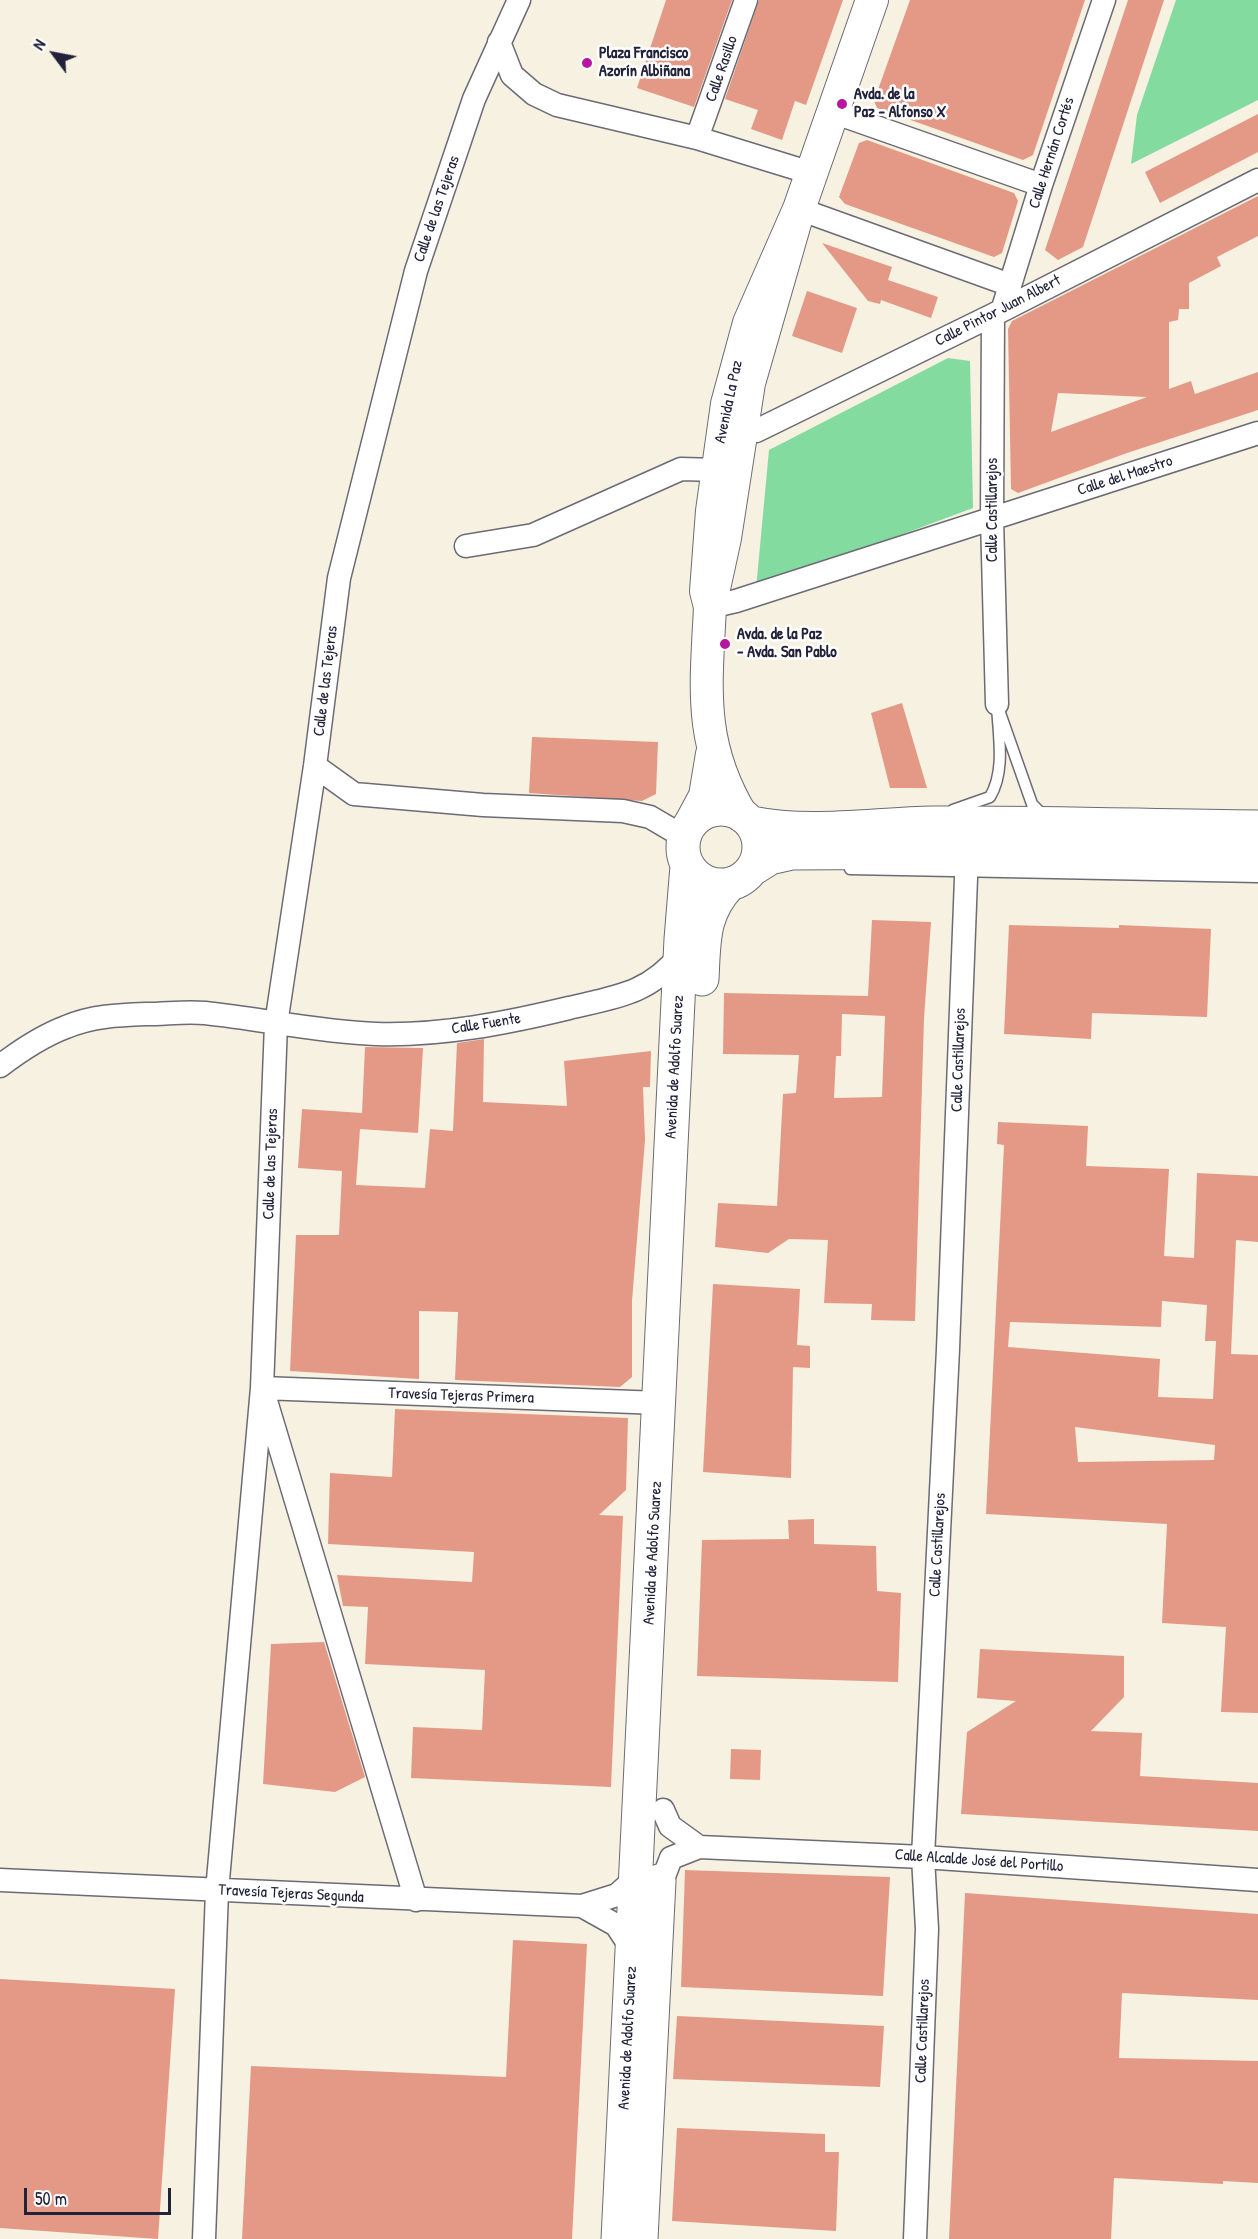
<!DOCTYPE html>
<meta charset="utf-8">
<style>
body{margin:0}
#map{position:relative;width:1258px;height:2239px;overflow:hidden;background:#f6f1e1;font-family:"Patrick Hand",sans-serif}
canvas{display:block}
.north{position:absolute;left:24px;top:24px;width:60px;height:60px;-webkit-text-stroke:4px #fff;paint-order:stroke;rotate:302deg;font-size:16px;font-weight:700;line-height:24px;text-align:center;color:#22223b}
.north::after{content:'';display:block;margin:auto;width:21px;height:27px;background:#22223b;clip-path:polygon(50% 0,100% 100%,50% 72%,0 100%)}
.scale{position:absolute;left:24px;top:2188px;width:147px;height:27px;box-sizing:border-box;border:3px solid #22223b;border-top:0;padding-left:8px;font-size:18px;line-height:21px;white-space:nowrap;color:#22223b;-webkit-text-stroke:4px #fff;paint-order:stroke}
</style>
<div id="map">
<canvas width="1258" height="2239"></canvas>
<div class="north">N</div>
<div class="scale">50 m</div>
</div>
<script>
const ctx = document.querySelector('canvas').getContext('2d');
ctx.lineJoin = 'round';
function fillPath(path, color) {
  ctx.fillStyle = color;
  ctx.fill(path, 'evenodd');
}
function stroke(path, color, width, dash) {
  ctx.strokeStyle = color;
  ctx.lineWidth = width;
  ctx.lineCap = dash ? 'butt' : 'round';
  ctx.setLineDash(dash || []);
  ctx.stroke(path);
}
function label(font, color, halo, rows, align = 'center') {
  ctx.font = font + ' "Patrick Hand",sans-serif';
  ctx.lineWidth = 5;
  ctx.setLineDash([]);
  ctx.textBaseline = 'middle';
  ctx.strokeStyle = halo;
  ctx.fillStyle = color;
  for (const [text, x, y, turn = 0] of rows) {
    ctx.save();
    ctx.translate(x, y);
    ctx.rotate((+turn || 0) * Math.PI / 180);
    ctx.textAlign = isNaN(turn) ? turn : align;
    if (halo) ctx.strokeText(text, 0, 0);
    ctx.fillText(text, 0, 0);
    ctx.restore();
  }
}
fillPath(new Path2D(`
 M1176,0H1258V100L1131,164L1137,115Z
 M948,358L970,361L973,508L756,589L769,450Z`), '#84db9f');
fillPath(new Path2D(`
 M666,0H732L694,107L637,88Z
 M759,0H843L806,105L795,101L782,140L751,129L758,110L725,99Z
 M910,0H1085L1033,155L1023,160L877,108L874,101Z
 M1128,0H1164L1083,247L1058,260L1045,250Z
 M1258,114V152L1160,203L1145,172Z
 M867,140L1014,193L1018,201L1002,253L994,257L845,204L839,197L859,143Z
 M1258,196V236L1217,257L1221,266L1189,283V309H1179L1178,320L1169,322V389L1191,381L1195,394L1258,372V410L1127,453L1018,493L1011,489L1008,329L1012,321ZM1058,393L1147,397L1051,432Z
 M822,243L892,267L888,280L938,297L931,318L881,300L880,304L868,301Z
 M807,291L857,308L842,353L792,336Z
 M902,703L927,788H890L871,713Z
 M532,737L658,742L656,794L642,801L529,793Z
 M872,920L931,922L924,1018L915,1321L871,1320L872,1304L824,1303L828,1240L789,1239L768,1253L715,1247L718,1203L777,1206L783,1094L796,1093L799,1055L723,1054L724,993L868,996ZM842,1014L885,1016L882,1097L834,1098L836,1056H841Z
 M1009,925L1119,928V925L1211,929L1207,1017L1092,1013L1091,1039L1004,1034Z
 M484,1039L483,1102L567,1106L564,1061L651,1051L650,1087H643L645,1140L632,1301V1377L620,1387L455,1380L458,1312L419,1311V1379L290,1371L296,1235H339L342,1171L298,1168L302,1109L362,1113L365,1047L423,1048L418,1133L360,1129L356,1185L425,1188L430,1129L453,1131L457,1043Z
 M998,1122L1088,1126L1086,1166L1169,1169L1164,1256L1194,1258L1197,1173L1258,1176V1242L1236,1240L1231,1354L1258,1355V1713L1221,1712L1226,1627L1162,1623L1167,1524L986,1514L1004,1145L997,1144ZM1162,1301L1207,1305L1205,1341H1216L1213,1399L1158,1397L1160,1359L1008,1347L1010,1322L1161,1327ZM1075,1427L1215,1445L1214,1460L1078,1462Z
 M713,1284L800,1289L797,1345L810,1346V1368L793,1367L791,1478L703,1472Z
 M395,1409L628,1418L626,1490L599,1515L623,1516L611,1787L411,1778L413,1727L482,1730L485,1670L365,1664L368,1607L343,1606L337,1575L472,1582L474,1552L328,1544L330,1473L392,1477Z
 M814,1519V1544L876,1546L877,1591L901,1593L898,1682L697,1676L702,1540L789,1539L788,1520Z
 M324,1642L365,1777L335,1792L263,1784L271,1644Z
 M980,1649L1124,1656V1697L1091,1731L1142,1733L1140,1776L1258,1783V1831L961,1814L967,1732L1016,1701L977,1698Z
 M731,1749L761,1750L760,1780L730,1779Z
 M685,1870L890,1877L883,1996L681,1987Z
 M965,1893L1258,1914V2000L1122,1993L1119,2058L1258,2061V2183L1223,2181V2184L1114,2178L1111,2239H949Z
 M513,1940L587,1944L572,2239H242L251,2066L506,2077Z
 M0,1979L175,1989L158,2239L0,2228Z
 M677,2016L884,2026L880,2087L673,2079Z
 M677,2128L825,2134V2152H839L836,2231L672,2221Z`), '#e49986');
const service = new Path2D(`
 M1000,713L1032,804L1044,816
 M953,810L990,797C1006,770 998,734 997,704
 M850,869L1258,877`);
const minor = new Path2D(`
 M499,42L512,75L534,94L557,105L697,138L811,173
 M833,112L1041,185
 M697,138L746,0
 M799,209L1010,285
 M1003,308L1041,185L1104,0
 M993,315L992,519L997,704
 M742,418L748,427L756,431L993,315L1258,180
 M466,546L533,535L681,469L717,470
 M710,607L736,601L1258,433
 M315,766L354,794L483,805L623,811L650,817L684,837
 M0,1066C21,1050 42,1036 66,1027C92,1016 119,1015 146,1014C166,1014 186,1011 205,1013C262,1019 319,1032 376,1034C441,1036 507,1023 569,1008C615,997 649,994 680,955
 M262,1388L660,1403
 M266,1401L416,1900
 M663,1810L670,1826L699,1847
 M0,1880L582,1906L617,1895L637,1877
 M658,1892L671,1858L699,1847L923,1857L1258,1880
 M582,1906L616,1925L632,1949
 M204,2239L217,1891L262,1388L276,1024L315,766L339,578L416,271L474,99L519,0
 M915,2239L927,1929L923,1857L948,1349L967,852`);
const secondary = new Path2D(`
 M799,209L749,323L727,404L712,511L706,591L710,607L725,538L749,383L799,209L872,0
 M710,607C706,688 698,743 742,816
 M690,824L705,796L712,754`);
const primary = new Path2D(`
 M683 847a38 38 0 1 1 76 0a38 38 0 1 1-76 0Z
 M751,823C810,835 873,824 933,823C1042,822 1150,826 1258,827
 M751,870L770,858L792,853L967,852L1258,858
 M702,979C704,941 702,913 730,884
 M618,2239L681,939L687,866
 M641,2239L659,1881`);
stroke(service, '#6c6a75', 13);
stroke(minor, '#6c6a75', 25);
stroke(secondary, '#6c6a75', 34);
stroke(primary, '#6c6a75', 35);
stroke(service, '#fff', 10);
stroke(minor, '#fff', 22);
stroke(secondary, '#fff', 32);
stroke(primary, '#fff', 33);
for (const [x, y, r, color] of [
 [587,63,6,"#b5179e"],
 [842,104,6,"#b5179e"],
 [725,644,6,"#b5179e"]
]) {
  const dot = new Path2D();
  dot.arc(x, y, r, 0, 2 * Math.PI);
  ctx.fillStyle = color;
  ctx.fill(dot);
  stroke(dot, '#fff', 2);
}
label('bold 16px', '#22223b', '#fff', [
 ["Plaza Francisco",599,54],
 ["Azorín Albiñana",599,72],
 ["Avda. de la",854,95],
 ["Paz - Alfonso X",854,113],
 ["Avda. de la Paz",737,635],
 ["- Avda. San Pablo",737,653]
], 'left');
label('16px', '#22223b', '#fff', [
 ["Calle Rasillo",722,69,-71],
 ["Calle Hernán Cortés",1052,153,-72],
 ["Calle de las Tejeras",437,209,-71],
 ["Calle Pintor Juan Albert",998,311,-27],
 ["Avenida La Paz",729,402,-78],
 ["Calle del Maestro",1125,476,-18],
 ["Calle Castillarejos",993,510,-90],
 ["Calle de las Tejeras",326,681,-83],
 ["Calle Fuente",486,1024,-9],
 ["Calle Castillarejos",959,1060,-88],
 ["Avenida de Adolfo Suarez",675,1067,-87],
 ["Calle de las Tejeras",271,1164,-88],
 ["Travesía Tejeras Primera",461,1396,2],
 ["Calle Castillarejos",938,1545,-87],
 ["Avenida de Adolfo Suarez",653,1553,-87],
 ["Calle Alcalde José del Portillo",979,1861,4],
 ["Travesía Tejeras Segunda",291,1894,3],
 ["Calle Castillarejos",923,2031,-88],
 ["Avenida de Adolfo Suarez",628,2038,-87]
]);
</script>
